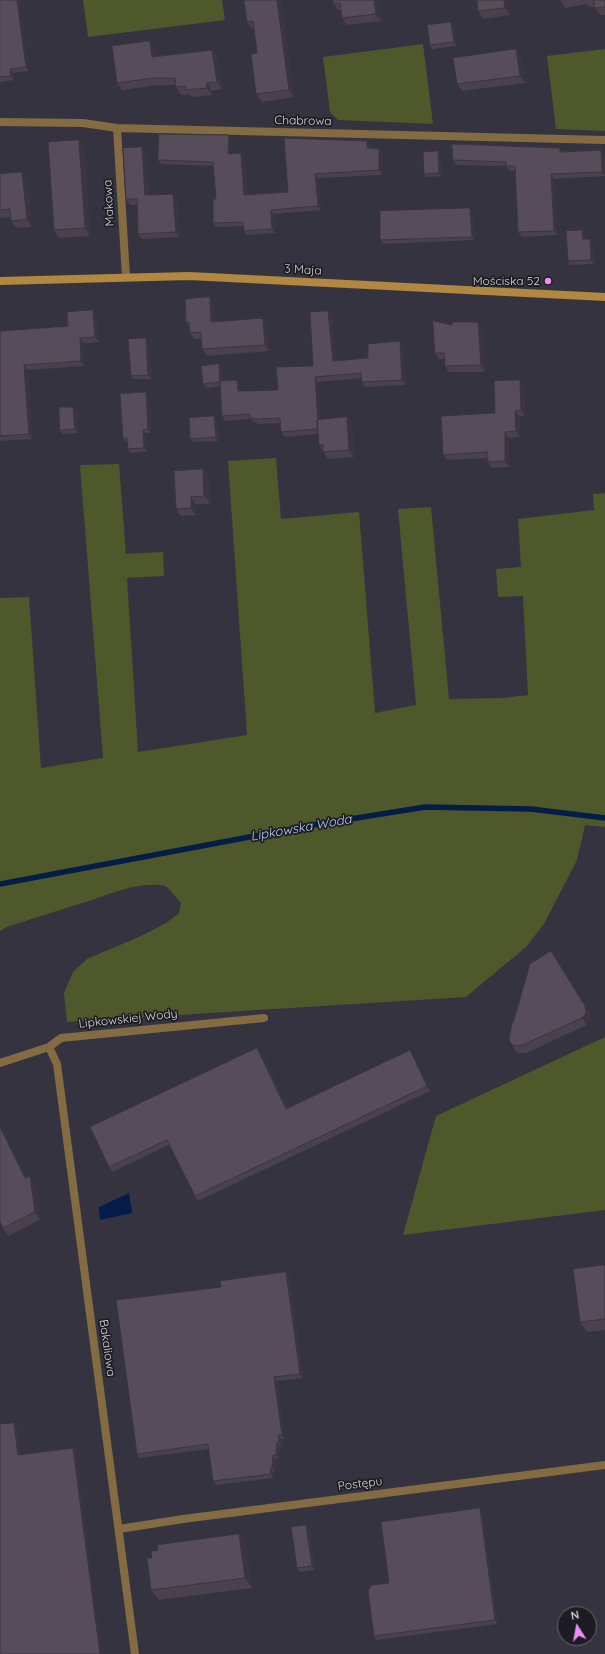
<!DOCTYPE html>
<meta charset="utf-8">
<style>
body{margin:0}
#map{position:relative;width:605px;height:1654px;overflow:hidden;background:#363341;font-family:Quicksand,sans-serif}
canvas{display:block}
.north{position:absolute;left:557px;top:1606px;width:40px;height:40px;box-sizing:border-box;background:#1d1c22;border:1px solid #68666e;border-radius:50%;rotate:349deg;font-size:11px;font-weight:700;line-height:16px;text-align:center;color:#d8d6df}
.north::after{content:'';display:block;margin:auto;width:14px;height:18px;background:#ef8bf6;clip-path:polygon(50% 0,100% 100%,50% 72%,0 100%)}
</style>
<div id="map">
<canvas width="605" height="1654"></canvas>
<div class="north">N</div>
</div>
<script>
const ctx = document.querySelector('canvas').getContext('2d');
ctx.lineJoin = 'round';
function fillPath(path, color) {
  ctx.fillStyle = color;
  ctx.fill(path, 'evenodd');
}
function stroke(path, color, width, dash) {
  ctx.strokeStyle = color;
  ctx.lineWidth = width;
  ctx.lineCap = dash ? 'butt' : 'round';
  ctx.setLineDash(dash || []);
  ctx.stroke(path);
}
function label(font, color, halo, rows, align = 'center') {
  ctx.font = font + ' Quicksand,sans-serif';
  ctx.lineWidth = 3.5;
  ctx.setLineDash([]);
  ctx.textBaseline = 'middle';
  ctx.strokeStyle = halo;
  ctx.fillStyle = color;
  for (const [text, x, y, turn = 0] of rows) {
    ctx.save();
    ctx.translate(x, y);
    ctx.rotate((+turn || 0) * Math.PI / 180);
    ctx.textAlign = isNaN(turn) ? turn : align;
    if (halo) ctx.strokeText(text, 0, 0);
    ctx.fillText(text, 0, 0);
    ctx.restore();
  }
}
fillPath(new Path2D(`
 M83,0H222L225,20L88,37Z
 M423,44L433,124L338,120L330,112L323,57Z
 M605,49V131L556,129L547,56Z
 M276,458L281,519L359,512L375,713L416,705L398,509L431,507L449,699L503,698L528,695L523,596L498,597L496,569L521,567L518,519L594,510L593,494L605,493V827L585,825L577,860L544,924L526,947L466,997L67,1022L64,993L73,972L87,959L141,936L166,923L179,913L181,903L166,886C140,881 114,893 89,901C62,909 34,918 7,927L0,931V598L29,597L41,768L103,758L80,465L119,464L126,554L163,552L164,576L127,578L138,752L247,735L228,461Z
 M605,1037V1210L403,1235L436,1116Z`), '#4e582a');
fillPath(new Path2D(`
 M129,1193L132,1213L100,1220L99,1207Z`), '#041c48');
stroke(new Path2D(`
 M0,884L313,825L425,807L531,809L605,818`), '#041c48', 5.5);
stroke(new Path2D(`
 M0,122L83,123L117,128L605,140
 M117,128L126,277
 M49,1047L57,1064L135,1654
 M0,1063L49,1047L61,1038L264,1018
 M119,1529L183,1519L605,1465`), '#846b41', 8);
stroke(new Path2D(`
 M0,281L189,276L605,297`), '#b08842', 8);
fillPath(new Path2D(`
 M0,0L29,71L13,73L14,80L0,82Z
 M244,0L294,97L262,102L256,94L257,53L254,29H252L247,22Z
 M379,0L381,21L347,25L342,18L341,10H338L333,3Z
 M508,0L510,15L483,19L478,11Z
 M560,0H605V15H600L595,8V7H589L586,4L565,8Z
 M454,25L456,46L432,49L430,45Z
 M155,49L156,56L212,50L217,57L222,89L212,91V95L192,97L189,94L181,95L176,87V85H158L122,90L117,83Z
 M516,49L521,56L525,83L462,91L457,84Z
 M284,138L367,141L369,145V148L379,149L382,153V175L318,178L321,210L274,214L275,233L246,235L244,231L243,226L216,227L213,223L216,199L213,166L161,164L158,160L231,140V154L241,153L244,157L247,194L288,192Z
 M84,147L90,236L59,238L54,230Z
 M562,151L604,155L605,176L554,179L557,235L522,237L518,232L516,171H510L506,166L456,165L453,160Z
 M146,152L149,195L177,200L179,237L142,239L138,234L137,205H130L126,199Z
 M440,155L442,176L427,177L424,174Z
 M22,172L27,179L32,227L16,228L11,221V217L1,218L0,216V174Z
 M470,208L473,212L474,240L383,244L380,240Z
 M584,233L585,239H590L592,242L594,264L570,265L568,261Z
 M210,297L214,304L215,322L268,325L269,351L207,356L202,349V339H194L190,333L189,327L186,322Z
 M328,311L332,316L336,361L368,358L400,341L403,346L406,385L365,387L362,382L361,378L318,382L320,419L347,417L352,424L354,457L328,459L319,445L318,434L285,437L281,432V423L258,424L256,422H253L251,419L225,421L222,416L220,386L206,388L203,384L219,364L221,368L222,381L237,380L240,384V391L278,390L313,366Z
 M96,315L99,342L83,343L84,366L28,370L32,439L0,441V331L68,326Z
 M478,322L483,328L485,372H449L445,366V359H439L435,353L452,325Z
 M148,342L151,379H133L131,376Z
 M524,386L525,416H519L520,437L509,438V467L492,468L488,462L487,458L447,460L443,455L495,413Z
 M148,396L151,433H145L147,451L130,453L128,449L127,442H126L123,439Z
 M73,407L76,410L78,433L63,434L60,430Z
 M217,420L218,441L193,442L190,439Z
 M208,476L210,504H196V515L181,516L176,509Z
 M556,958L590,1013L591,1020L587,1025L526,1053H517L512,1045L513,1023Z
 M410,1050L413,1055L430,1091L198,1201L195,1196L169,1145L112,1172L109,1167L261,1052L287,1108Z
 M0,1124L26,1178L35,1183L40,1220L8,1236L3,1228L0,1222Z
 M605,1265V1330L587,1332L580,1322Z
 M286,1272L289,1276L303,1378L277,1381L284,1439H281L282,1447H280L279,1459H276L275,1472H273V1478L216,1485L213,1481L209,1449L139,1458L137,1454L221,1287Z
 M480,1508L482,1512L497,1624L376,1640L374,1636L389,1583Z
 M309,1529L315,1570L300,1572L297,1568Z
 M239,1534L246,1545L252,1588L159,1600L151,1590L152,1558Z`), '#4a414d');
fillPath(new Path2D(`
 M17,0H19L29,71L26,67Z
 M277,0H282L294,97L289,90Z
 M374,0H379L381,21L376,14Z
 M504,0H508L510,15L505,8Z
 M451,22L454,25L456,46L454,42Z
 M150,41L155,49L157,64L152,57Z
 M516,49L521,56L525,83L520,76Z
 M212,50L217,57L222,89L217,82Z
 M10,69L13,73L14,80L11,76Z
 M207,83L212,91V95L207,88Z
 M229,135L231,140V159L228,154Z
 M79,140L84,147L90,236L85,228Z
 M367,141L369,145L370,152L367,148Z
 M142,147L146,152L149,201L145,195Z
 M379,149L382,153V175L379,170Z
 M601,150L604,155L605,175L602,172Z
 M438,151L440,155L442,176L439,173Z
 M241,153L244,157L247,199L244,195Z
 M22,172L27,179L32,227L27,219Z
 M315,174L318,178L321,210L318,206Z
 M551,174L554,179L557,235L554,231Z
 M173,194L177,200L179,237L176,232Z
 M470,208L473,212L474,240L472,237Z
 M271,210L274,214L275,233L272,229Z
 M582,230L584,233L585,243L583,239Z
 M590,239L592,242L594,264L591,260Z
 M210,297L214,304L216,328L211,322Z
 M93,310L96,315L99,342L95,337Z
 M328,311L332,316L337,366L333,361Z
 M263,318L268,325L269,351L265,345Z
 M478,322L483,328L485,372L481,365Z
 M80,338L83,343L84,366L81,361Z
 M146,338L148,342L151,379L148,375Z
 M400,341L403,346L406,385L402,380Z
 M219,364L221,368L222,386L220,382Z
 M24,365L28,370L32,439L29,434Z
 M315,377L318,382L321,434L318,429Z
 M237,380L240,384L241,396L238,391Z
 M520,380L524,386L525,416L521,410Z
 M146,392L148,396L151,433L148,429Z
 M73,407L76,410L78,433L75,429Z
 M515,411L519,416L520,437L516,431Z
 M214,416L217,420L218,441L216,437Z
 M347,417L352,424L354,457L349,450Z
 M143,430L145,433L147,451L144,448Z
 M505,432L509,438V467L505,461Z
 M203,469L208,476L210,504L204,496Z
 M191,497L196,504V515L191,508Z
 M551,951L590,1013L591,1020L587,1025L582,1018Z
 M257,1048L261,1052L289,1114L286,1109Z
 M410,1050L413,1055L430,1091L427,1086Z
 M0,1124L30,1186L25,1178L0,1127Z
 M30,1176L35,1183L40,1220L35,1212Z
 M286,1272L289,1276L303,1378L300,1374Z
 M274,1377L277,1381L284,1439L282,1435Z
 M14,1423L17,1426L21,1459L18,1455Z
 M278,1435L281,1439L282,1447L279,1442Z
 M277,1442L280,1447L279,1459L276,1455Z
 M73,1448L76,1451L102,1654H100Z
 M273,1455L276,1459L275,1472L272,1467Z
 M270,1468L273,1472V1478L271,1474Z
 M480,1508L482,1512L497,1624L495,1620Z
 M306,1525L309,1529L315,1570L312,1566Z
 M239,1534L246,1545L252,1588L245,1578Z`), '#3c353f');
const building = new Path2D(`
 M0,0H17L26,67L10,69L11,76L0,77Z
 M244,0H277L289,90L256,94L251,54L257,53L253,21L247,22Z
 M333,0H374L376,14L342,18L340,3H333Z
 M477,0H504L505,8L478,11Z
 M594,0H605V7L595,8Z
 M451,22L454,42L430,45L427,25Z
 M150,41L152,57L212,50L217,82L207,83V88L186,90V86L176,87L175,78H153L117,83L112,46Z
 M516,49L520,76L457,84L453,58Z
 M159,134L229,135L228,154L241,153L244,195L288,192L284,138L367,141V148L379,149V170L315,174L318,206L271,210L272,229L244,231L243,222L213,223V199H216L213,162L158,160Z
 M79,140L85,228L54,230L48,142Z
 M452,144L560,148V152L601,150L602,172L551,174L554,231L518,232L515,166H506V162L453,160Z
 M142,147L145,195L173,194L176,232L138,234L137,199H126L123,148Z
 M438,151L439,173L424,174L423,152Z
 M22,172L27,219L11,221L10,209L0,210V174Z
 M470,208L472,237L380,240V211Z
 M582,230L583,239H590L591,260L568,261L566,231Z
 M210,297L211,322L263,318L265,345L202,349L201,332L190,333L189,322H186L185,299Z
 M93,310L95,337L80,338L81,361L24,365L29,434L0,436V331L68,326L67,312Z
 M328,311L333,361L368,358V344L400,341L402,380L362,382L361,373L315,377L318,420H317V429L281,432L280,418L254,419V418H250V414L222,416L220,381L237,380L238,391L278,390L276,367L313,366L310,312Z
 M433,321L452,325V322H478L481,365L445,366L444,353H435Z
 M146,338L148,375L131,376L128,339Z
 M219,364L220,382L203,384L201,366Z
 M520,380L521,410L515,411L516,431L505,432V461L488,462L487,452L443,455L441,416L495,413L494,381Z
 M146,392L148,429L143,430L144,448L128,449L127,438L123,439L120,394Z
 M59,407H73L75,429L60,430Z
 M214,416L216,437L190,439L189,418Z
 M347,417L349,450L323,452V445H319L317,420Z
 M203,469L204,496L191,497V508L176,509L174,471Z
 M551,951L585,1006L586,1013L582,1018L520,1046L512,1045L509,1040L512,1022L513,1023L530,964Z
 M257,1048L286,1109L410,1050L427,1086L195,1196L167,1140L109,1167L90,1127Z
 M0,1127L25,1178L30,1176L35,1212L3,1228L0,1222Z
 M605,1265V1319L580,1322L573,1269Z
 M286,1272L300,1374L274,1377L282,1435H278L279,1442H277L276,1455H273L272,1467L270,1468L271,1474L213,1481L208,1444L137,1454L116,1300L221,1287L220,1281Z
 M14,1423L18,1455L73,1448L100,1654H0V1424Z
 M480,1508L495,1620L374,1636L368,1591L371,1585L389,1583L381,1522Z
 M306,1525L312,1566L297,1568L291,1527Z
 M239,1534L245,1578L151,1590L147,1558H152L151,1551L158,1550L157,1545Z`);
fillPath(building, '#564c5a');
stroke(building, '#3c353f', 1);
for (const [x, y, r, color] of [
 [548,281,4,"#ef8bf6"]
]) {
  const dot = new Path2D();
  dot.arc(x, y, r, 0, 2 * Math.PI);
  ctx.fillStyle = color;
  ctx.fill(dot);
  stroke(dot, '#1d1c22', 1.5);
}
label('12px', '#d8d6df', '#1d1c22', [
 ["Chabrowa",303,121,1],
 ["Makowa",109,203,-93],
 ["3 Maja",303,270,3],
 ["Lipkowskiej Wody",128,1019,-6],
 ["Bakaliowa",107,1348,82],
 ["Postępu",360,1484,-7]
]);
label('12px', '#d8d6df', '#1d1c22', [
 ["Mościska 52",540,281]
], 'right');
label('italic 13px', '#b0cbf8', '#1d1c22', [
 ["Lipkowska Woda",301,828,-10]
]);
</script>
